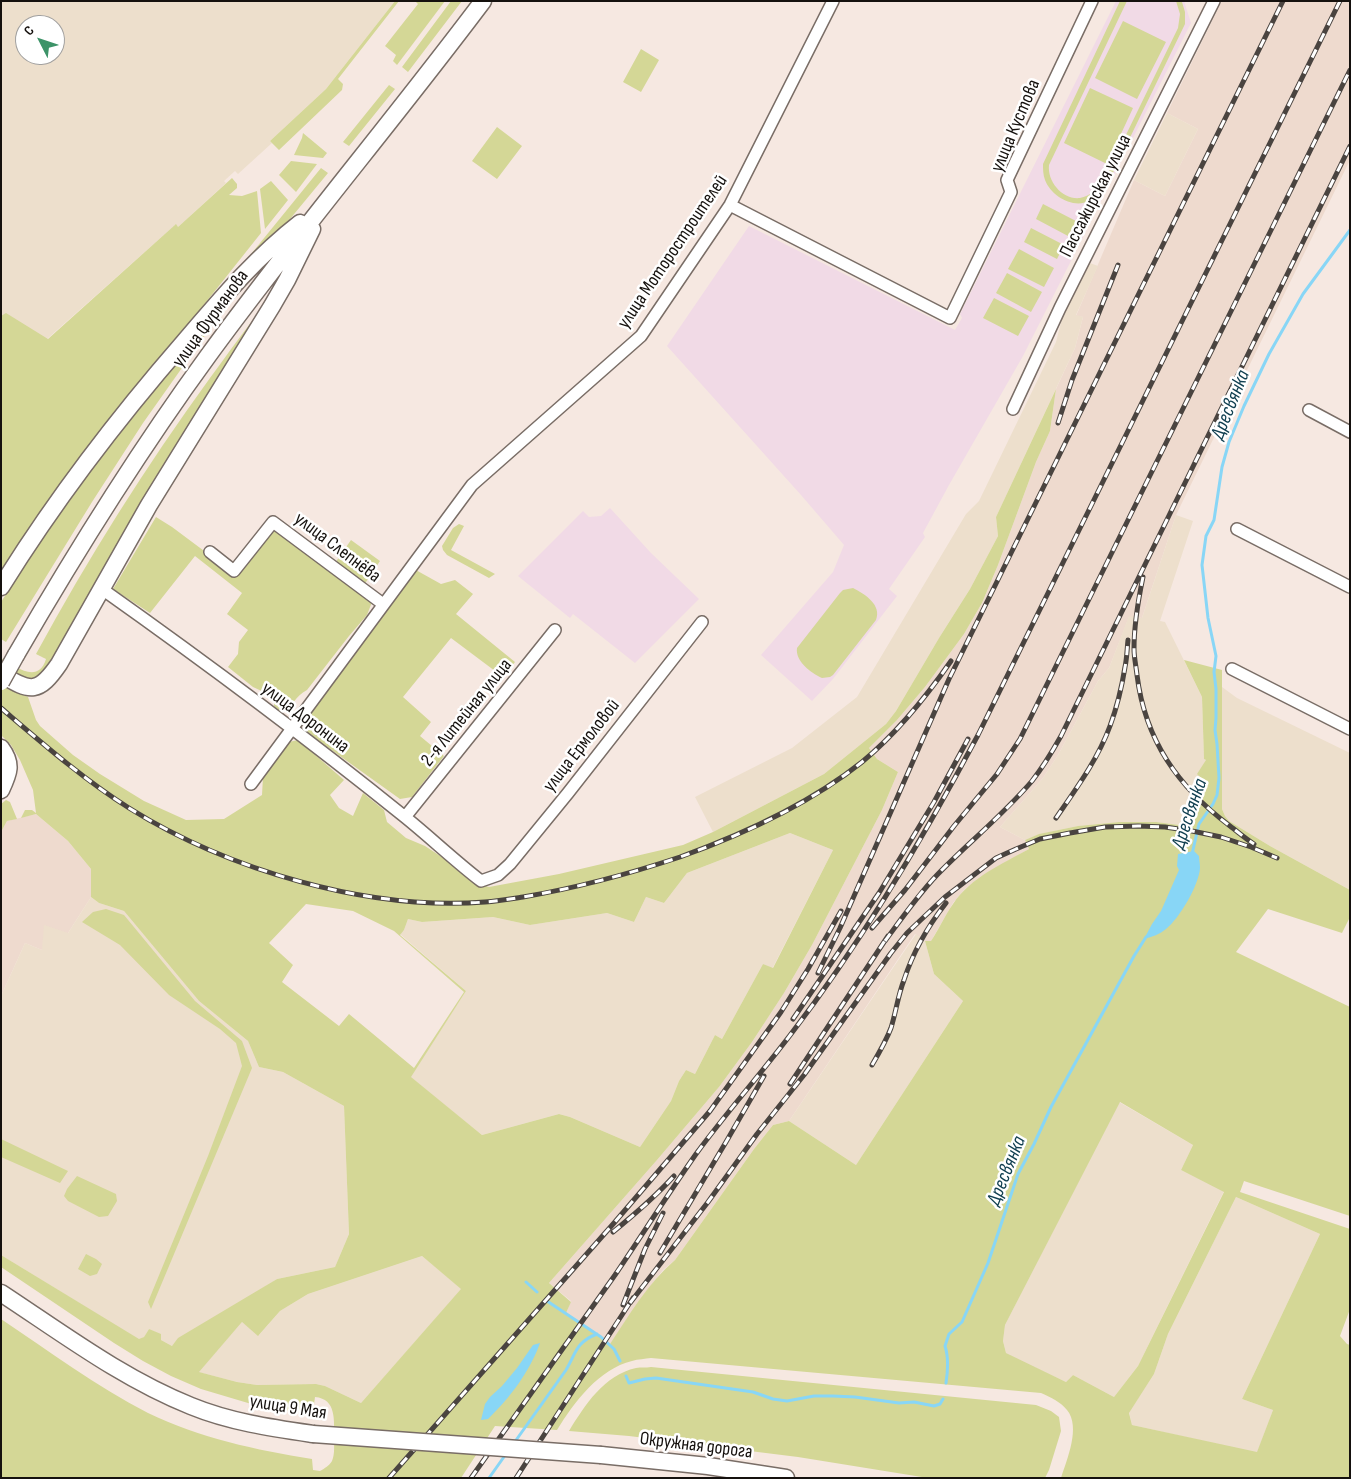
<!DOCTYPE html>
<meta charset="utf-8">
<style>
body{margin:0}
#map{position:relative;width:1351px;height:1479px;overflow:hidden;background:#f6e8e1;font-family:"Sofia Sans Condensed",sans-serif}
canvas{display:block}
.frame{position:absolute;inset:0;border:2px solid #15110e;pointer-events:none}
.north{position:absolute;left:15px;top:15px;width:50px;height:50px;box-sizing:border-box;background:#fff;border:1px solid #a1a09f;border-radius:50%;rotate:311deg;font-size:14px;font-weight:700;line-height:20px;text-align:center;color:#15110e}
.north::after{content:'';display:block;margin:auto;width:18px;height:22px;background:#3d9368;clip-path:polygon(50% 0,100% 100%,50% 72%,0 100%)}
</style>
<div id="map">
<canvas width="1351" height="1479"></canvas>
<div class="frame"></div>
<div class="north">С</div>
</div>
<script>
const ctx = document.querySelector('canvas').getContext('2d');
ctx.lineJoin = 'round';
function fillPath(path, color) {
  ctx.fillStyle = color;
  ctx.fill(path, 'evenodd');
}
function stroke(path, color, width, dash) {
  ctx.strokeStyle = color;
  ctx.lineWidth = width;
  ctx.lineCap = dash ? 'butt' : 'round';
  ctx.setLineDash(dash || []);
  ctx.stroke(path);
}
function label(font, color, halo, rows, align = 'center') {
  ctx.font = font + ' "Sofia Sans Condensed",sans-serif';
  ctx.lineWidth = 5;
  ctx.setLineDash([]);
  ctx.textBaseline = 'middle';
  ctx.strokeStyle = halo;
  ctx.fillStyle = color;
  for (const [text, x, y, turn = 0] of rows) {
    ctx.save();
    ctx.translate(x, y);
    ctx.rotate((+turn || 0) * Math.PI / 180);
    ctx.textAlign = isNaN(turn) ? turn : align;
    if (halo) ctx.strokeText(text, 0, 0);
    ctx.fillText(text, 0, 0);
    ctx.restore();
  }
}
fillPath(new Path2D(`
 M1222,1H1350V160L1176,515L1142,618L1129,617L1109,668L1098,681L1058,755L1043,778L1000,827L1025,840L1029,849L980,877L965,889L953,903L931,941H925L915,934L789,1121L773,1125L754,1149L675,1260L663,1270L646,1292L610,1344L566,1313L571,1301L549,1283L657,1160L719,1087L752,1042L784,993L812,945L882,810L898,772L877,759L869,748L897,720L925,687L964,634L982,603L998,565L1036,462L1050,431L1056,389L1075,348L1083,317L1076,316L1134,180L1165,196L1198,129L1167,113Z
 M36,814L68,841L91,869V897L68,933L42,950L25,943L1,996V832L7,821Z`), '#eedace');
fillPath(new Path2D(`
 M1,1H395L326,89L270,141L272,143L238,174L235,171L224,181L226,183L178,227L175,225L1,380ZM25,25H55V55H25Z
 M1167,113L1198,129L1165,196L1134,180Z
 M1087,262L1098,266L1076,315L1083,317L1075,348L996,517L998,536L970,589L939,638L896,711L886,724L824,774L713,832L695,797L792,748L857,697L966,514L979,501L1056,342L1064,311Z
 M1176,515L1193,521L1160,621L1165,622L1202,697L1204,759L1206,760L1205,782L1179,825L1155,822H1119L1078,826L1040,834L1025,840L1000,827L1043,778L1058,755L1098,681L1109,668L1129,616L1142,618Z
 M1222,687L1237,698L1350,753V890L1270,846L1229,821L1225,816L1222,809Z
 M790,833L833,850L772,969L763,964L722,1039L715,1035L695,1074L686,1070L679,1081L671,1101L640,1147L570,1117L559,1114L482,1135L410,1077L466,991L400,934L404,930L408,919L422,922L493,917L530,925L607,913L634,922L646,897L664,903L687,873Z
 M91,897L99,903L124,911L199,1001L248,1041L259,1067L283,1072L344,1106L349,1234L335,1267L277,1279L172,1346L161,1340L149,1329L144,1337L139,1340L1,1255V996L25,943L42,950L44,925L68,933Z
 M916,934L925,941L934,974L963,1001L856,1165L789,1121Z
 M1119,1102L1193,1145L1181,1170L1224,1191L1138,1366L1114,1397L1073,1375L1066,1382L1016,1359L1006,1353L1003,1341L1005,1325Z
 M1236,1197L1320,1234L1242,1399L1273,1410L1257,1453L1132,1425L1129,1412L1154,1374L1168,1334Z
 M422,1256L462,1289L361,1403L325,1386L316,1384L257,1385L237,1382L198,1372L242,1322L259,1335L280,1311L308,1294Z`), '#eddfcc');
fillPath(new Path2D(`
 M1116,1H1184L1191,23L1023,356L949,485L923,533L925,537L889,589L897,596L833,679L812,701L761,655L833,572L844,545L801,495L667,346L749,226L955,330L962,318L960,314Z
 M610,508L651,553L699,599L635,663L573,614L570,618L518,576L583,511L589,517L601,516Z`), '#f1dae6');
fillPath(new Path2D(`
 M395,1H399L338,79L343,84L342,90L279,150L270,141L326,89Z
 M415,1H445L397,65L393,61L396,55L385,46L418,4Z
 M451,1H462L408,72L402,67Z
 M1120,1H1127L1049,165C1047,182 1063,200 1080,198C1090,196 1097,189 1103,182L1178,28L1180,14L1176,1L1182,2L1185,12V24L1107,185C1102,191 1097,197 1089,201C1073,209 1051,196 1045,180C1043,175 1043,169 1043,164Z
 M1123,21L1166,42L1137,99L1095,78Z
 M641,49L659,60L641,92L623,82Z
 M389,85L395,89L349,146L343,142Z
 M1090,88L1133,108L1107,164L1064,143Z
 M497,127L522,146L497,179L472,161Z
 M303,133L327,153L323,158L294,155L302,138Z
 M291,161L317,164L296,192L279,175Z
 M321,168L328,173L271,242L234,275Z
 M232,178L237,184V188L229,195L242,196L257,191L261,233L191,321L134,389L1,573V316L6,313L48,339L176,224L178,227Z
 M271,181L288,200L265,229L260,189Z
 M1043,204L1076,221L1068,236L1036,219Z
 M1031,228L1064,245L1057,259L1024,242Z
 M1019,249L1054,268L1044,287L1008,269Z
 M1007,273L1042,292L1031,312L996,293Z
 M237,290L143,423L92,502L6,642L1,639V602L54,521L109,445Z
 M994,298L1029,316L1018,336L983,318Z
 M263,308L45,674L31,681L1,667V658C15,666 38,685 46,659L36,654C88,558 146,466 210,378C228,354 244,330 263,308Z
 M1056,389L1050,431L1036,462L998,565L982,603L964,634L925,687L897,720L869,748L877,759L898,772L882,810L812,945L784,993L752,1042L719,1087L657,1160L549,1283L571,1302L566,1313L610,1344C629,1315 648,1283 675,1260L754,1149L773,1125L789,1121L856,1165L963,1001L934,974L925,941H931C939,929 945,915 953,904C971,877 1002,864 1029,849L1025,840L1039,834L1078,826L1119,822H1156L1179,825C1187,810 1197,797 1205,782L1197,774L1206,760L1204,759L1202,697L1184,660L1222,670V809L1225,816L1229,821L1270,846L1350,890V917L1342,933L1268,909L1236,952L1350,1007V1216L1244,1181L1240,1192L1350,1229V1309L1340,1336L1347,1344L1350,1345V1478H1061C1067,1459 1081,1427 1067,1410C1061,1402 1050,1397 1041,1393L651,1358C645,1359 638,1359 632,1361C599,1369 574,1402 557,1430L495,1426L461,1478H1V1319C49,1351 97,1387 148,1413C200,1438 256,1450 312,1459L313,1470L320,1471C325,1468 329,1466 332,1461C335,1454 334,1445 334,1438C334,1421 337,1399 315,1397L313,1412L278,1410L248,1403L201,1389L171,1376L143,1361L114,1343L1,1267V1255L139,1339L144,1337L149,1329L161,1334V1340L172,1346L178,1338L277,1279L335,1267L349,1234L344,1106L283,1072L259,1067L248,1041L199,1001L124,911L99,903L91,897V869L68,841L36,814L21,818L25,810H32L36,813L33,790L20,760L11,745L1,735V684L28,697L36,720L40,726L73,755L100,774L144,801L186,820L224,819L262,795L263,777L289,742L298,740L344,780L330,795L339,808L353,816L363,793L384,810L387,822L406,838L425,846L454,865L479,884L489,887L559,874L683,845L713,832L824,774L886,724L896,711L939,638L970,589L998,536L996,517ZM790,833L833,850L773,968L763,964L722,1039L715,1035L695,1074L686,1070L679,1081L671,1101L640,1147L570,1117L559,1114L482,1135L411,1077L466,991L400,935L404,930L408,919L422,922L493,917L530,925L607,913L634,922L646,897L664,903L687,873ZM306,904L353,911L394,931L464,992L414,1068L349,1014L339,1026L282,982L293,965L269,943ZM1120,1102L1193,1145L1181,1170L1224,1192L1138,1366L1114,1397L1073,1375L1066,1382L1006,1353L1003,1341L1005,1325ZM1236,1197L1320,1234L1242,1399L1273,1410L1257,1452L1132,1425L1129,1413L1154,1374L1168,1334ZM422,1256L461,1289L361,1403L325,1386L316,1384L257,1385L237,1382L199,1372L242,1322L258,1336L280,1311L308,1294Z
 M156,517L172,527L235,574L275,527L372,602L367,615L349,636L307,690C295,696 293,707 281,712L274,706V698L266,693L253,687L228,667L238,654L239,642L248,630L227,614L242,593L195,556L150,613L113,589Z
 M459,524L464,526L451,550L495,574L489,578L447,555L443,550L442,546L453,528Z
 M351,540L380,561L364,585L335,563Z
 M414,569L441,584L455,580L473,594L456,614L515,662L503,677L451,638L403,697L431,722L420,736L444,756L412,797L400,799L305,731V719L321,700Z
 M853,588C865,594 882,605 876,620L833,675L830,677L822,678C811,673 795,661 797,648L840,593L843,590Z
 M6,800L10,802L17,819L7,821L1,832V804Z
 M106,909L124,915L195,1001L242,1041L252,1068L151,1309L148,1302L208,1156L242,1066L236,1043L220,1029L169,995L120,945L82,922L93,912Z
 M1,1139L68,1171L60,1183L1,1157Z
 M77,1176L116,1194L117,1201L108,1216L99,1217L68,1201L64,1196L67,1189Z
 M86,1254L96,1259L102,1264L97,1274L90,1276L78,1269Z
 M651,1367L1036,1405L1051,1411L1059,1417L1061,1431L1049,1470L1045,1478H928L798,1457L629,1436L569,1431C585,1405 604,1375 636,1368C641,1367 646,1368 651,1367Z`), '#d4d796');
fillPath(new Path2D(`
 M1194,851L1199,856C1199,859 1200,864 1200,868C1199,885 1179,919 1166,929C1160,934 1152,937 1144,939L1152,924L1161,911L1179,870L1177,866L1178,854Z
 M540,1343C530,1371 510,1398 488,1419L481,1420L485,1404L490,1397L502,1386L517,1368L533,1345Z`), '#88d6f6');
stroke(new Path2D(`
 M1192,854L1199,824L1213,804L1217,795L1219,778L1217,744L1215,730L1216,718V689L1214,672L1216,656L1208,618L1202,565L1206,536L1214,520L1222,467L1229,442L1244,406L1269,354L1303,294L1350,230
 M526,1282L537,1292
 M547,1301L601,1337L614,1349L620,1361
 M626,1376L629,1383L645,1379L656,1378L753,1392L773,1399L787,1401L814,1396H833L855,1397L899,1403L914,1402L934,1406L940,1404L943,1399
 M946,1383C948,1370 949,1358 945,1346L949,1334L962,1322L988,1263L1018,1174L1034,1144L1051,1107L1134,956L1146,937
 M514,1443L566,1370C576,1353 576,1342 597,1334
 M489,1478L506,1454`), '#88d6f6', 3);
const street = new Path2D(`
 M730,205L950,318L1011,192L1007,180L1092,1
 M1013,409L1060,308L1214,1
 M1309,410L1350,432
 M1237,529L1350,587
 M210,552L234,571L273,522L383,604
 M102,589C205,662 307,738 405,817C431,838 455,861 481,881L498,875L510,864L568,793L702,622
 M1232,669L1350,729
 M251,784L472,485L641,336L730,205L833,1
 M405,817L555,630`);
const secondary = new Path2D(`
 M1,587C55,500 117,419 184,342C220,300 256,257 300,223
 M16,655C75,553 138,452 208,356C296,235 393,121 483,1
 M1,674C31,693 39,693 59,664L149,505L272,306L287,280L312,229
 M1,748C13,764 9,773 1,790
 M1,1293C62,1333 123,1379 191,1406C230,1422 272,1428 313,1434
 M601,1455L708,1466L786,1478`);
stroke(street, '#796d66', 14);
stroke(secondary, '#796d66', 19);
stroke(street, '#fff', 11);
stroke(secondary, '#fff', 16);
const rail = new Path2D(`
 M1058,423L1072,380L1118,265
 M1143,577C1138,601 1134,624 1134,649C1134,657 1136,666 1137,675C1145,740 1178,787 1230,826C1238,832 1246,839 1254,844
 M1,708C42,743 83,779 129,808C228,870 368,911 485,902C498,901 510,899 523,897C576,888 629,874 680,857C744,834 808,805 862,762C896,734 926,697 951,661
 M1056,818C1076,789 1098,759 1110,726C1117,707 1122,686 1125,667C1127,658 1127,649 1128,640
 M872,928L905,890L954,826L997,774L1020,739L1350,70
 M885,941C902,918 918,895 937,875C968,843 1003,815 1032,781C1043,767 1052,752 1061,736L1350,146
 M818,973L840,928L949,679L1283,1
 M793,1019L879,893L934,802L968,739
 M872,1065C879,1053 886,1041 891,1028C896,1012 898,995 904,980C913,952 928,926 946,903
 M790,1084L888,936
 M613,1232C635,1214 655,1197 674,1176
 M660,1253L726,1142L764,1076
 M630,1303L708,1202L757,1134L804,1075L891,953L907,933L945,897L996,858L1016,849L1040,839L1070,833L1105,827L1138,826L1165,827L1192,831L1221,837L1251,847L1277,858
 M623,1305L645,1249L663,1213
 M389,1478L614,1223L710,1111L781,1012L808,969L841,911
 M471,1478C519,1410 567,1343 615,1275C642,1235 668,1194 696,1154C726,1113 760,1075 791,1034C863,940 923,839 978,735L1340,1
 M516,1478L633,1298`);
stroke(rail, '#4a4440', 5);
stroke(rail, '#fff', 3, [9]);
const secondaryBridge = new Path2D(`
 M1,682L16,655
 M313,1434L601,1455`);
stroke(secondaryBridge, '#796d66', 19, []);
stroke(secondaryBridge, '#fff', 16);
label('19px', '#15110e', '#fff', [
 ["улица Кустова",1016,126,-67],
 ["Пассажирская улица",1096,196,-63],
 ["улица Моторостроителей",673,252,-56],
 ["улица Фурманова",211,319,-54],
 ["улица Слепнёва",337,548,37],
 ["2-я Литейная улица",467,713,-51],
 ["улица Доронина",305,718,37],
 ["улица Ермоловой",582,746,-52],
 ["улица 9 Мая",288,1408,9],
 ["Окружная дорога",696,1446,7]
]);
label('italic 20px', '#124051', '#fff', [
 ["Дресвянка",1231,405,-68],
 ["Дресвянка",1190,814,-71],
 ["Дресвянка",1007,1171,-68]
]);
</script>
